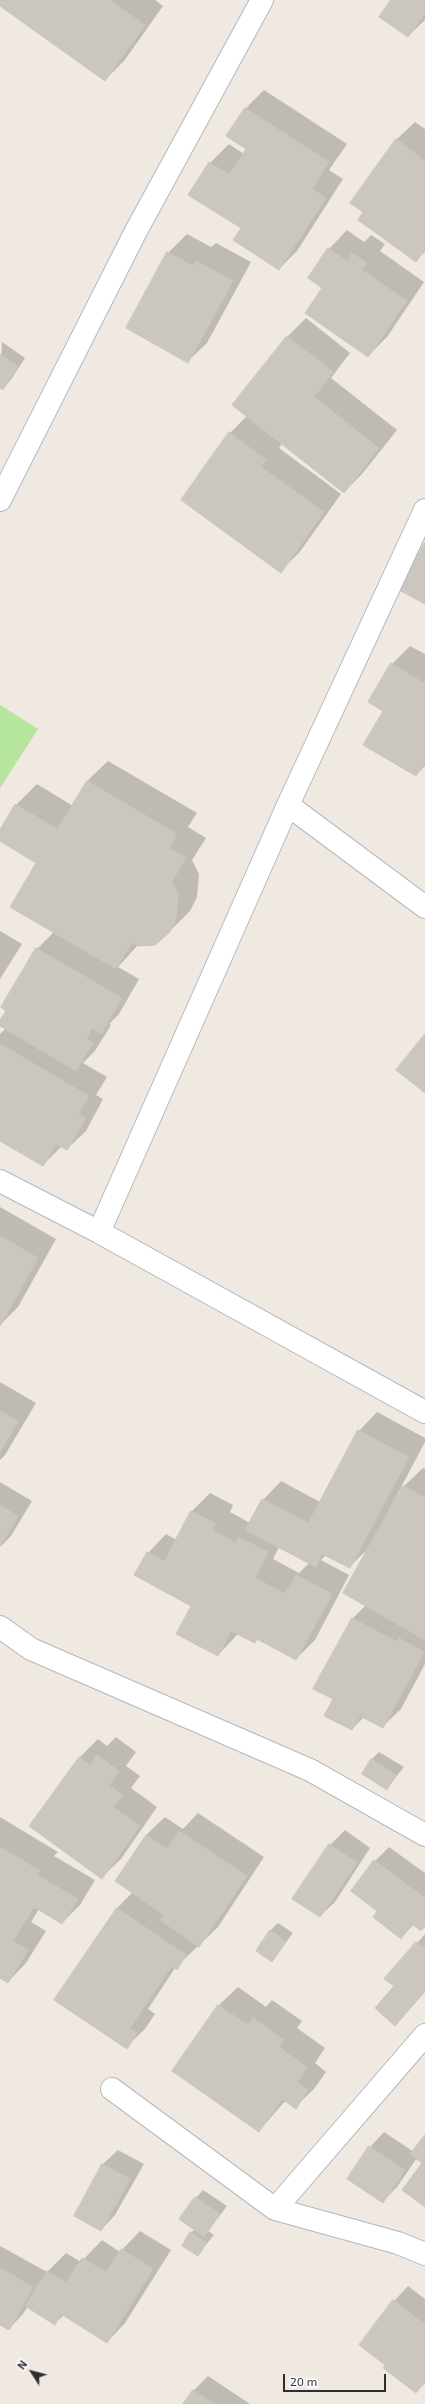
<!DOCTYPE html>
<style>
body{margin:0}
#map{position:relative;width:425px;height:2404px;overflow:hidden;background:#efe9e1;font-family:"Exo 2",sans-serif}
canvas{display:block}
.north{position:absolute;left:12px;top:2352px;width:40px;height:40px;-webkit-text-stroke:3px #fff;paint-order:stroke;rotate:306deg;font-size:11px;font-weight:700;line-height:16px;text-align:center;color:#2e2e2e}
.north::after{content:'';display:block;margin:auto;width:14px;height:18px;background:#2e2e2e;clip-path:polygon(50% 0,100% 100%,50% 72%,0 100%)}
.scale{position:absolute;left:283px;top:2374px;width:103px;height:18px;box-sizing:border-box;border:2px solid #2e2e2e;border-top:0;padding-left:5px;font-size:12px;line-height:14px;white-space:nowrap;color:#2e2e2e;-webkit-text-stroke:3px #fff;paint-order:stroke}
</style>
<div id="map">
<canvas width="425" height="2404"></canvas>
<div class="north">N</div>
<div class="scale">20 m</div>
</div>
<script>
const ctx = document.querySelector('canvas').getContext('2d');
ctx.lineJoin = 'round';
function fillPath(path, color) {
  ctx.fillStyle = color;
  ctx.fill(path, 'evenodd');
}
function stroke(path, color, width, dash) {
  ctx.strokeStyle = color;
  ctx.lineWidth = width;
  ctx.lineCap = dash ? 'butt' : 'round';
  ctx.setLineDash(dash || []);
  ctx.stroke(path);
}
fillPath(new Path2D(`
 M0,705L38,729L0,788Z`), '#b6e59e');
fillPath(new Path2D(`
 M0,0H155L163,6L124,61L105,80L0,5Z
 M392,0H425V20L408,36Z
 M264,90L347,144L329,170L343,179L297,251L279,269L242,228L210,163L229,144L244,154L247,149L245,109Z
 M415,122L425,129V252L416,260L364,212L396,140Z
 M347,230L364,242L371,235L385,244L380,251L424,282L387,337L368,356L329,249Z
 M187,234L211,247L216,243L251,262L207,343L188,361L168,253Z
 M306,318L350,353L331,378L397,430L362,474L344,492L282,443L279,448L341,494L299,553L280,571L230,433L247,416L287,337Z
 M2,342L25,358L10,381L2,389L0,387Z
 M410,646L425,654V766L416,775L384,710L392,664Z
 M108,761L197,813L188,827L206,838L192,860L199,874L197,897L190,911L169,932L138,945L118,967L139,979L119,1014L109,1024L111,1025L95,1051L83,1063L107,1077L96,1095L103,1099L86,1131L67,1149L62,1146L43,1165L0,1140V1034L6,1028L0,1022L37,949L54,932L38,862L0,840V832L16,805L37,784L73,806L87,781Z
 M0,931L22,944L0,979Z
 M0,1207L56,1239L18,1307L0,1325Z
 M0,1382L36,1403L5,1455L0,1460Z
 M377,1412L425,1438V1442L389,1510L390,1511L404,1486L423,1468L425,1469V1664L401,1709L382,1727L364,1717L352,1729L334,1699L315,1688L353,1618L366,1605L369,1548L349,1567L326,1555L321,1560L349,1575L315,1640L296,1659L258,1639L255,1642L238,1634L218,1655L192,1606L148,1553L166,1534L177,1540L192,1511L210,1493L233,1505L230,1512L250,1523L263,1500L281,1481L320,1502L359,1431ZM279,1547L309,1563L299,1573L273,1559Z
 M0,1482L32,1501L11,1536L0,1547Z
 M116,1737L136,1752L126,1766L140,1776L131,1788L157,1807L121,1859L102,1877L79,1758L98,1739L107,1746Z
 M379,1752L404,1767L387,1788L371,1760Z
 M198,1813L264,1857L218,1927L175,1968L148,2009L155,2014L145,2029L126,2047L55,1999L117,1908L133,1892L146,1835L165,1817L183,1829Z
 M0,1817L58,1852L54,1856L95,1880L80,1905L62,1923L39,1909L31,1922L46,1931L26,1963L8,1982L0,1977Z
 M345,1830L370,1848L335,1902L320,1916L330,1845Z
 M389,1847L425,1873V1926L414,1924L401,1938L379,1911L375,1861Z
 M278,1923L293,1933L272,1961L270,1931Z
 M425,1934V1992L395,2025V1986L386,1979Z
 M238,1987L266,2007L272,2000L302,2021L297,2028L325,2048L315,2063L326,2072L314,2089L295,2107L286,2100L259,2131L173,2071L219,2005Z
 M384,2132L414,2152L425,2137V2206L423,2163L417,2158L397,2187L383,2201L370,2147Z
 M118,2150L144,2164L115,2215L101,2230L75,2216L103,2164Z
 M203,2190L227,2206L208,2231L214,2235L198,2254L191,2233L195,2229L196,2198Z
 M140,2231L171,2250L125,2323L107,2342L64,2315L55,2323L28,2306L23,2314L9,2329L0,2324V2246L47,2272L66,2253L81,2262L102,2240L120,2252Z
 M408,2286L425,2299V2383L416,2392L394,2301Z
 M208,2376L250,2404H184L193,2391Z`), '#0003');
const building = new Path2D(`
 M0,0H110L145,25L105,81L0,6Z
 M391,0H425V13L408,37L379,17Z
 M245,108L329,162L312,189L326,198L279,270L233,240L241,228L188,195L209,162L229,175L246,149L226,136Z
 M396,139L425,161V250L416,262L358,220L363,212L350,203Z
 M328,248L347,261L352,253L367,263L362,270L407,301L368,357L305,313L322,288L308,278Z
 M167,252L193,266L196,261L233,281L188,363L126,328Z
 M287,336L333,372L314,397L379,448L344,493L232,405Z
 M0,354L18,366L3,390L0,388Z
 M229,432L266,460L261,467L324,512L281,573L181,500Z
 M425,542V604L399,590Z
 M391,663L425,684V762L416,776L363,745L383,711L368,702Z
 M87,781L177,834L169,848L186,858L172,881L178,895L176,919L170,932L155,945L138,946L132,942L116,969L10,907L36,863L0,841V830L15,804L57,829Z
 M36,948L122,998L101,1034L92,1028L86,1039L93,1043L76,1071L0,1026V1020L6,1011L1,1007Z
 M425,1034V1093L396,1070Z
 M0,1044L89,1096L78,1114L86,1118L67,1150L56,1144L43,1166L0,1141Z
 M0,1236L38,1258L0,1326Z
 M0,1411L18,1421L0,1452Z
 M358,1430L409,1457L350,1568L322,1554L316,1567L245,1530L262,1499L308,1523Z
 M403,1486L425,1498V1640L343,1593Z
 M0,1505L18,1516L0,1546Z
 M191,1511L216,1524L212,1530L235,1543L239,1537L268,1552L255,1578L285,1594L296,1575L332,1594L296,1660L257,1639L255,1643L231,1631L218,1656L176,1634L191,1606L134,1575L147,1552L164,1561Z
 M352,1618L397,1642L399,1638L424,1652L383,1728L360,1716L352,1730L324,1716L333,1699L313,1689Z
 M97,1755L119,1771L109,1785L123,1795L113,1807L140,1826L102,1879L29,1826L79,1757L90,1765Z
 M371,1759L396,1775L387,1790L362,1774Z
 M179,1831L247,1876L199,1947L160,1920L164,1915L115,1881L146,1835L167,1849Z
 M329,1844L357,1863L320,1917L292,1899Z
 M0,1847L40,1871L37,1875L78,1899L62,1924L34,1907L13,1941L28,1950L8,1983L0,1978Z
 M374,1860L425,1898V1926L421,1931L412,1924L401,1939L373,1917L377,1911L351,1891Z
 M117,1908L186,1955L177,1970L172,1966L130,2028L137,2033L127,2049L54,2000Z
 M270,1930L286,1942L272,1962L256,1951Z
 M416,1942L425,1949V1991L395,2026L375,2008L394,1986L384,1979Z
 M218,2005L248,2025L253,2018L284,2040L279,2047L307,2067L297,2082L308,2090L296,2109L282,2099L259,2132L172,2071Z
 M425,2135V2207L402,2190L422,2163L410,2154Z
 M369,2146L405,2170L383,2203L347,2179Z
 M102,2164L130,2179L101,2231L74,2216Z
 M195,2197L220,2214L204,2237L179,2219Z
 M190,2232L207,2243L198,2256L182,2246Z
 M121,2249L153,2269L107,2343L61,2314L55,2325L25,2306L47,2271L66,2283L82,2258L106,2272Z
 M0,2268L33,2287L9,2330L0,2325Z
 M393,2300L425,2324V2381L416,2393L383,2368L385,2365L359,2345Z
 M193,2390L214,2404H183Z`);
fillPath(building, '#cbc7bf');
stroke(building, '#cbc5ba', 1);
const minor = new Path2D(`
 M0,500L136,231L262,0
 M288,805L425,907
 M0,1181L99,1232L425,1412
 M99,1232L288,805L425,510
 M0,1627L31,1649L310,1770L425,1835
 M112,2089L275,2209L398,2243L425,2254
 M275,2209L425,2035`);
stroke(minor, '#b4b7c1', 24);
stroke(minor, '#fff', 22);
</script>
